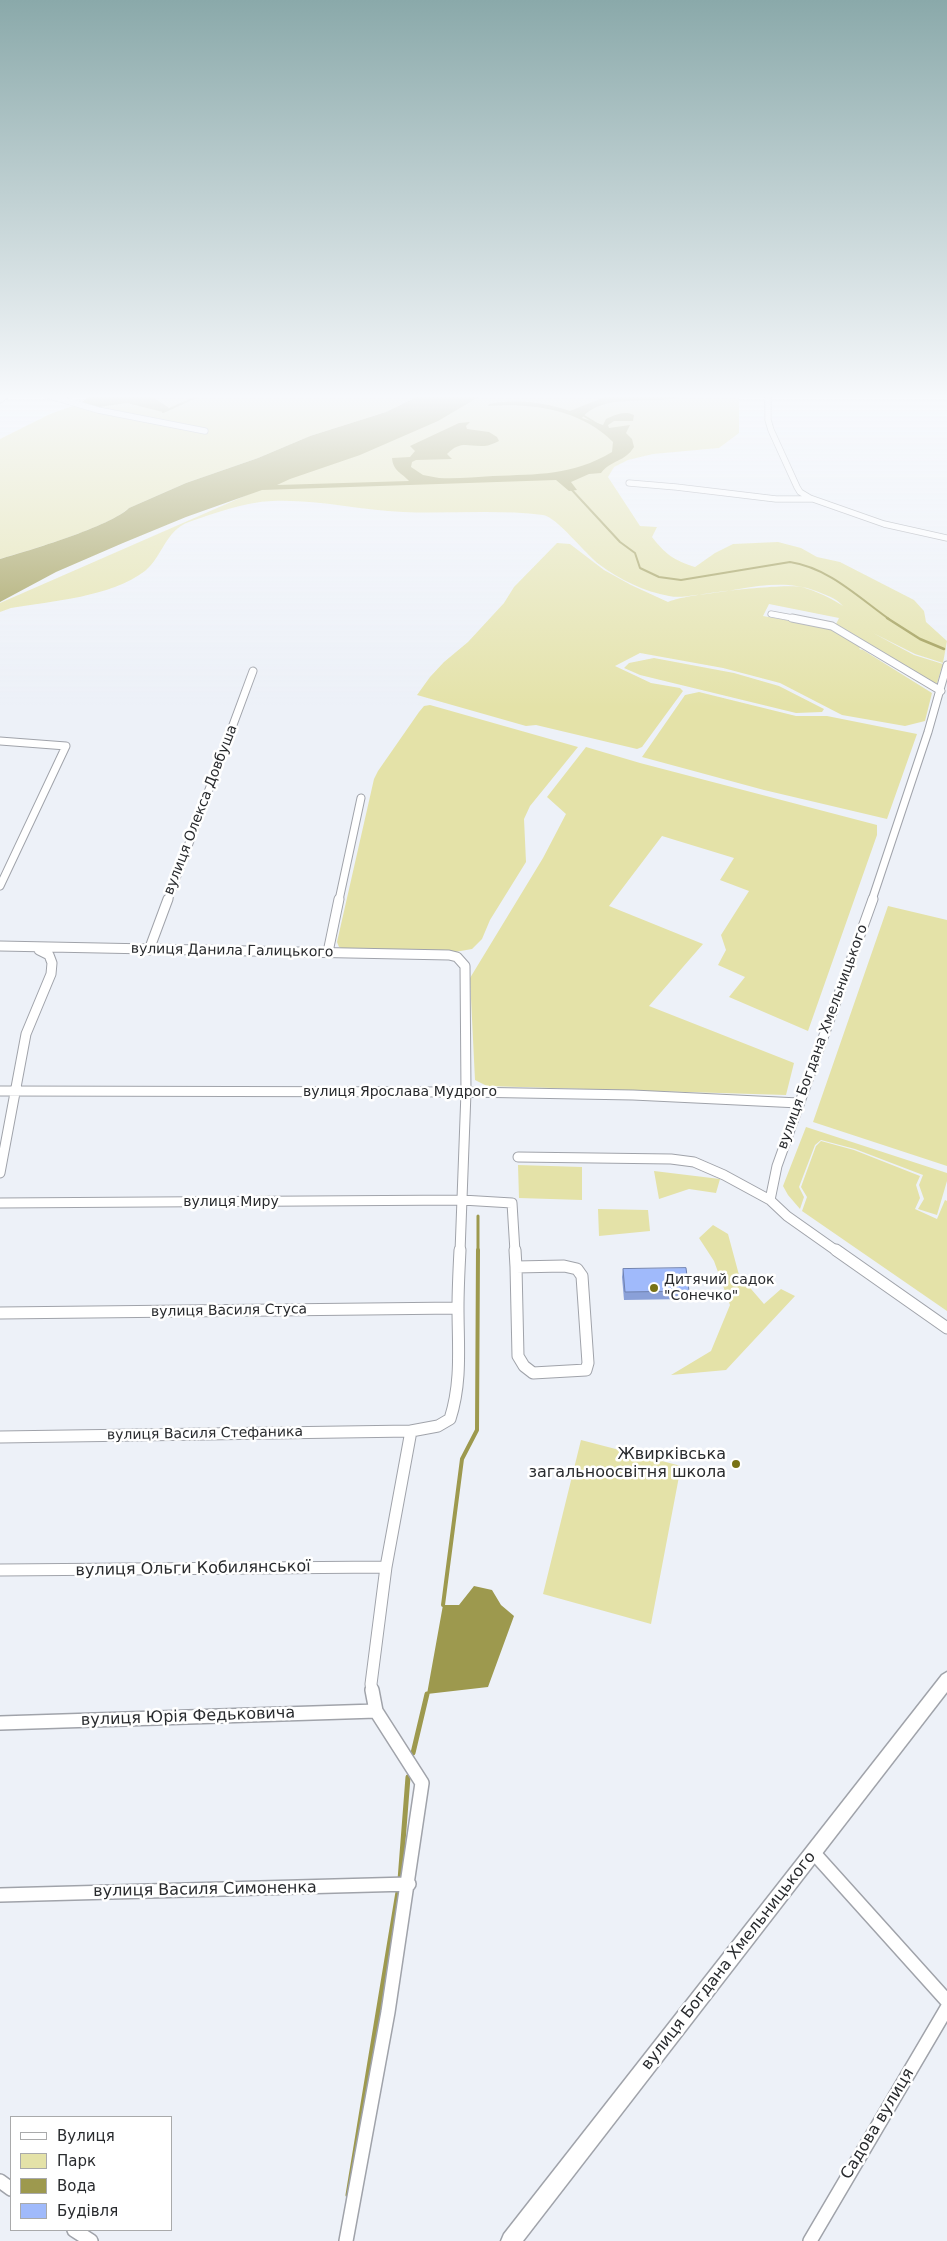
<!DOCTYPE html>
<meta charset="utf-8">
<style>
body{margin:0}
#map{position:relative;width:947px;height:2241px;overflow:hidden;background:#edf1f8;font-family:"DejaVu Sans",sans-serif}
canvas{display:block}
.legend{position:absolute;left:10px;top:2116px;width:162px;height:115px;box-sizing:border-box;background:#fff;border:1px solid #a9aaab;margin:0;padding:6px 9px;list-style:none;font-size:15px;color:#292b2e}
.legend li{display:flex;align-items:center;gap:10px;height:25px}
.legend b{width:25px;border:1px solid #a9aaab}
</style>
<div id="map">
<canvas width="947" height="2241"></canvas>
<ul class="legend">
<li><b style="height:6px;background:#fff"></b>Вулиця</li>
<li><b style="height:14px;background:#e4e2a8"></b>Парк</li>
<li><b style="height:14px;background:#9d994e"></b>Вода</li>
<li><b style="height:14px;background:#a0bafb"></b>Будівля</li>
</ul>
</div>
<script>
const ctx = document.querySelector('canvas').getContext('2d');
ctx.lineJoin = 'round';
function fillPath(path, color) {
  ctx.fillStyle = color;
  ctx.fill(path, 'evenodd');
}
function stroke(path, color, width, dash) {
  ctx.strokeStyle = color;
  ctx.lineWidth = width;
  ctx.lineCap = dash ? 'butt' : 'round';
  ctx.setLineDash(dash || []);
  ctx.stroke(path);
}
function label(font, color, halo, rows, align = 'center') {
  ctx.font = font + ' "DejaVu Sans",sans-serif';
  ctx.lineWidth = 5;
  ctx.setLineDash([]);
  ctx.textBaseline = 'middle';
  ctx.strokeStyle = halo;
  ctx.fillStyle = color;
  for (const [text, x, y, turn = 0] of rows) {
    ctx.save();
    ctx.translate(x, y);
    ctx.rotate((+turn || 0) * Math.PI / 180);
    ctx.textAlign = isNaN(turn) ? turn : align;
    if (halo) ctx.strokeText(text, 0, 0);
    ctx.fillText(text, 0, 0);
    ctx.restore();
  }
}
fillPath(new Path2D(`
 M148,394H423L386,412L310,436L258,458L186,483L129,508C109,527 30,550 0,559V439L50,414L79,404L93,408L126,403L168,408Z
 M485,394H739V433L719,448L653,454L628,460L614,467L608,477L640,526L657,527L652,537C666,555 674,560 695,567L715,553L733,544L778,542L801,548L817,557L840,562L914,600L924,611L926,622L947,641L943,663L915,654L873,633L914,655L943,664L937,683H929L838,627L836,624L839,618L769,604L763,616L830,628L861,647L859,649L863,650L932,693L925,721L905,726L842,715L780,683L723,668L640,653L615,666L651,683L680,688L683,691L642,747L637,749L536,725L526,726L417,695L430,677L444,662L468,642L504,603L514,587L557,543L570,544L604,570L631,585L668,602C682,594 786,583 802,587C816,591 831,598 843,606C836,598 826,595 816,591C777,576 736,592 696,595C688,596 678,598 669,596C645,592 619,579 600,565C585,554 557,517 543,515C497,509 449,514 403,512C359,510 316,499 272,501C245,502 215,513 189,522C165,531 163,556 145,571C111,597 52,601 11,608L0,612V603L272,484Z
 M654,658L734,673L779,686L824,709L822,712L796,713L640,675L624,668L629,663Z
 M699,692L796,716H827L917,734L887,819L764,790L642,757L685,695Z
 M430,705L578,747L530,806L524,819L526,862L490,920L482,939L472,949L455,952L345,949L339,947L337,942L374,779L378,771L419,712L424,706Z
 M586,747L640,763L877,825V835L808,1031L729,997L745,977L718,965L726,950L721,935L749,891L720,880L734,858L662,836L609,906L703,944L649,1006L794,1063L786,1095L487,1086L475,1080L470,978L543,858L566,814L547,797Z
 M888,906L947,920V1166L813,1122Z
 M806,1127L947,1173V1181L937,1215L918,1209L924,1199L919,1185L923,1175L855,1149L821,1140L815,1145L799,1187L804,1197L800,1209L788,1195L783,1186Z
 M821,1141L854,1150L920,1176L916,1185L920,1198L915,1209L937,1219L945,1200L947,1201V1311L802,1211L807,1197L801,1187L816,1146Z
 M518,1165L582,1167V1200L519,1198Z
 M654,1171L720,1179L716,1193L689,1189L659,1199Z
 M598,1209L648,1210L650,1231L599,1236Z
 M713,1225L728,1234L739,1275L764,1304L781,1289L795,1296L726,1370L671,1375L711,1351L730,1305L714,1261L699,1238Z
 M581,1440L681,1466L651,1624L543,1594Z`), '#e4e2a8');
fillPath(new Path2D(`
 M93,394H148L169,408L163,412L127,403L93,408L79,404Z
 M423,394H491L477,398L438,421L360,455L290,479L277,485L409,481C402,473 393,471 392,458L410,457L415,451L410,446L459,423L470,422L466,426L467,429L489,432L497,437L499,441C494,443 489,446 484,446C468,447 461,440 447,454L452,459L416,460L412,462L411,467L423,475L439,478C457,479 475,477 493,476C538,474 572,476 612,452L613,442C580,409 532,403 488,406L489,404C517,399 543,402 570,411L612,394L631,397L689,394C658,408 605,390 582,418L603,425L606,419C614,415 625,410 634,415L633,421H614L608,425L609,428L630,425L626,433L632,439L634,447C625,462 611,460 601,473L589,474L571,482L577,490L569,491L556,480L262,490L186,517L123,543L56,572L0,602V559C28,551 111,526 129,508L186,483L258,458L310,436L386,412Z
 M474,1586L492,1590L501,1605L514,1616L488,1687L427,1694L443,1605H459Z`), '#9d994e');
stroke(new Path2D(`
 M163,412L203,394
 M581,414L599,425
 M571,489L620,542L635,553L640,568L659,577L681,580L790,562C829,568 858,597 889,619`), '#9d994e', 2);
stroke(new Path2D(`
 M887,618L920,639L944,649`), '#9d994e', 2.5);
stroke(new Path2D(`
 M478,1252V1216`), '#9d994e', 3);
stroke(new Path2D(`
 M443,1605L462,1459L477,1430L478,1250`), '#9d994e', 4);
stroke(new Path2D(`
 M413,1753L427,1694
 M400,1880L408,1777
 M348,2195L398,1892`), '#9d994e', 5);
const minorFar4 = new Path2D(`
 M43,394L98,410L205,431
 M768,394V420L771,430L797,487L800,492L810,498L884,524L947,538
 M0,400L8,394
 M629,483L676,487L776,499H812
 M771,614L798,619`);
const minorFar3 = new Path2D(`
 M792,618L832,626L941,691
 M0,741L66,746L0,886
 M168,900L253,671
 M339,900L361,798
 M872,900L928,732L947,665`);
const minorFar2 = new Path2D(`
 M0,946L449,955L457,957L465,966L466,1092L460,1252
 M149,950L168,899
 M328,952L339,899
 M0,1091L466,1092L633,1095L799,1103
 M518,1157L671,1159L694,1162L724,1175L770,1200
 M0,1173L26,1034L51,974L52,963L49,955L39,950
 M0,1203L462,1200L512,1203L515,1252
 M838,1252L787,1216L770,1200L777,1166L873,899`);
const minorFar1 = new Path2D(`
 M515,1250L516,1267
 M836,1250L947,1328
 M564,1266L577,1269L582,1276L588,1363L586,1370L533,1373L524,1366L518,1356L516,1267Z
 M0,1313L458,1308
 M0,1437L411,1431
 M0,1570L386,1567
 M372,1691L371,1684L386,1567L411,1431L438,1426L450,1419C462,1382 458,1346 458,1308C458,1289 459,1269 460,1250`);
const minor = new Path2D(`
 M0,1723L376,1711
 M813,1852L947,2001
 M0,1895L409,1884
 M0,2181L11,2189
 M74,2230L91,2241
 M346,2241L388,2012L422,1783L376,1711L372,1690
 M810,2241L947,2008`);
const tertiary = new Path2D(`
 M947,1672V1692L523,2241H501L504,2234L942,1675Z`);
stroke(minorFar4, '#a0a3aa', 7);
stroke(minorFar3, '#a0a3aa', 9);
stroke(minorFar2, '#a0a3aa', 11);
stroke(minorFar1, '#a0a3aa', 13);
stroke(minor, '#a0a3aa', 16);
stroke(tertiary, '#a0a3aa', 3);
stroke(minorFar4, '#fff', 5.5);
stroke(minorFar3, '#fff', 7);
stroke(minorFar2, '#fff', 9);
stroke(minorFar1, '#fff', 11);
stroke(minor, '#fff', 13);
fillPath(tertiary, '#fff');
fillPath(new Path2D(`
 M623,1269L689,1291L687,1299L624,1300L622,1277Z`), '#8aa0d8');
const building = new Path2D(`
 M686,1268L689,1291L625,1292L623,1269Z`);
fillPath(building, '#a0bafb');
stroke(building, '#7082b0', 1);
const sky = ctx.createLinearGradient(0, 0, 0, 708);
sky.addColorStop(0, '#8aa9aa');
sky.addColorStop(0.56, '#f7f9fc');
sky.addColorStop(1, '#f7f9fc00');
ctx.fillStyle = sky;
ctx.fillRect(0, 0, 947, 708);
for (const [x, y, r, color] of [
 [654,1288,5,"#787215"],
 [736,1464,5,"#787215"]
]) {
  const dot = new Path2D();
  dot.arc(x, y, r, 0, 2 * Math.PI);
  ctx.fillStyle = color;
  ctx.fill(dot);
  stroke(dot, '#fff', 2);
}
label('14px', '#292b2e', '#fff', [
 ["вулиця Олекса Довбуша",201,810,-69],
 ["вулиця Данила Галицького",232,951,1],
 ["вулиця Богдана Хмельницького",823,1037,-70],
 ["вулиця Ярослава Мудрого",400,1092],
 ["вулиця Миру",231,1202],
 ["вулиця Василя Стуса",229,1311,-1],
 ["вулиця Василя Стефаника",205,1434,-1]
]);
label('14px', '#292b2e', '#fff', [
 ["Дитячий садок",664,1280],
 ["\"Сонечко\"",664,1296]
], 'left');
label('16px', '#292b2e', '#fff', [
 ["Жвирківська",726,1455],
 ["загальноосвітня школа",726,1473]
], 'right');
label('16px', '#292b2e', '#fff', [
 ["вулиця Ольги Кобилянської",193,1569,-1],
 ["вулиця Юрія Федьковича",188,1717,-2],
 ["вулиця Василя Симоненка",205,1890,-1],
 ["вулиця Богдана Хмельницького",729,1961,-52],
 ["Садова вулиця",878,2124,-59]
]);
</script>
